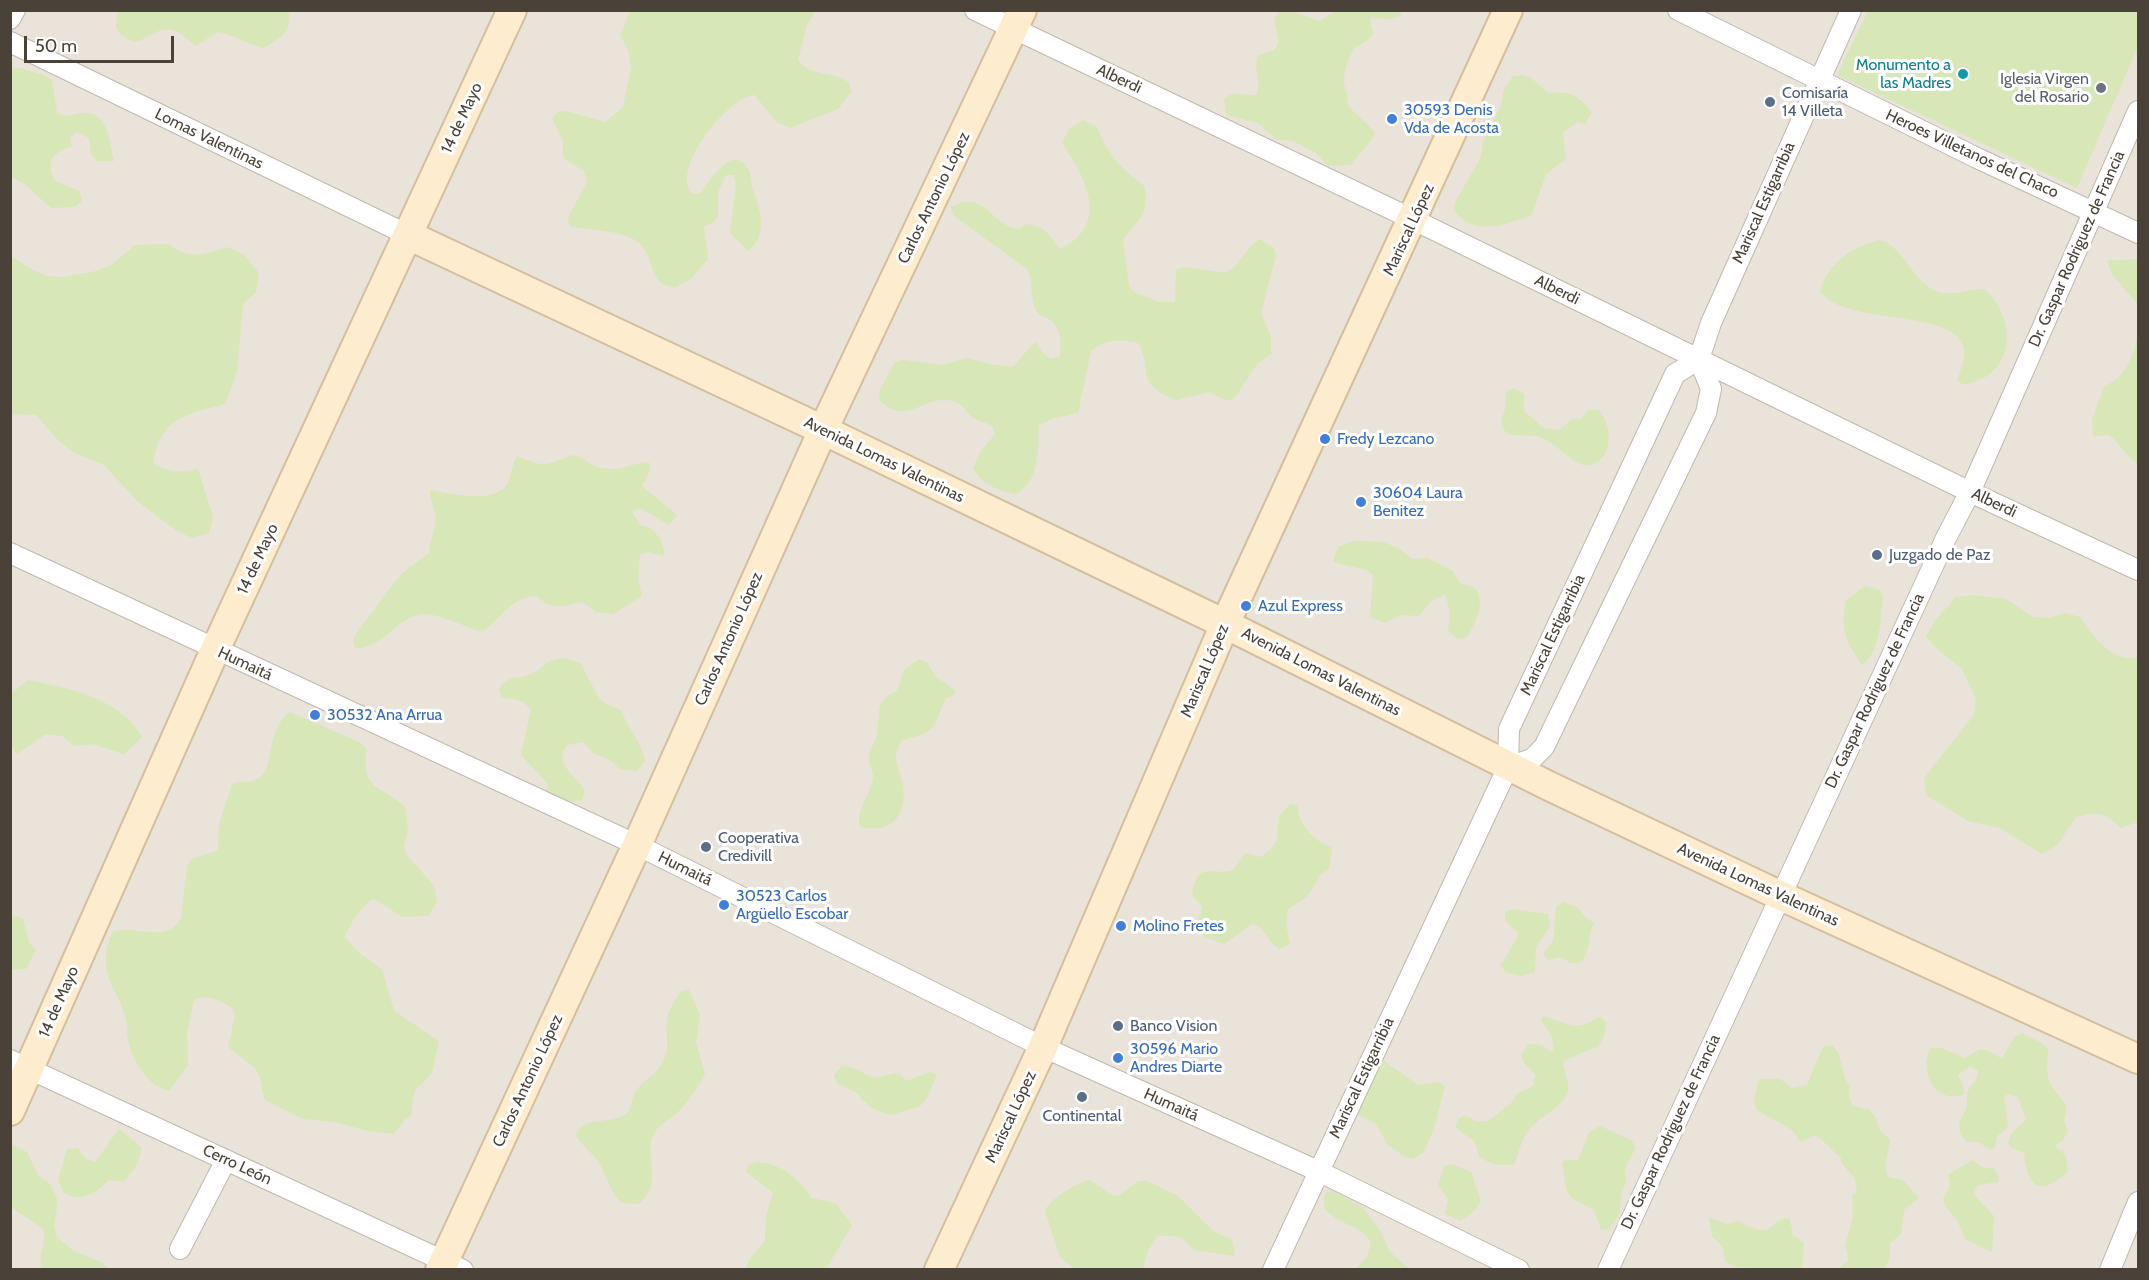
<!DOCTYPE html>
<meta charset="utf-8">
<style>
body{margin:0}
#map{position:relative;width:2149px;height:1280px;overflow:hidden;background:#f5f1ec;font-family:Cabin,sans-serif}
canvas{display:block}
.frame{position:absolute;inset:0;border:12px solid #4a4239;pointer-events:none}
.scale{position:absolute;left:24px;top:36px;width:150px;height:27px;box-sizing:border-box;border:3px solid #4a4239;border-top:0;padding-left:8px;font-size:18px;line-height:21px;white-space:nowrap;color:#4a4239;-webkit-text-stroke:4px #fff;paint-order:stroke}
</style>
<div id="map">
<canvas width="2149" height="1280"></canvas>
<div class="frame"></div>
<div class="scale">50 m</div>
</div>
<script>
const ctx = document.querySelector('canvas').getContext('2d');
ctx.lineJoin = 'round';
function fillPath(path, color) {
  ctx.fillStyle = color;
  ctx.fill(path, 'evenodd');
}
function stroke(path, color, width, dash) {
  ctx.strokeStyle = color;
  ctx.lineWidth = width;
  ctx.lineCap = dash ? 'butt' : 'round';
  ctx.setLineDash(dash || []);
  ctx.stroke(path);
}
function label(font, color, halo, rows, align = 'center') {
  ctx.font = font + ' Cabin,sans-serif';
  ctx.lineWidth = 6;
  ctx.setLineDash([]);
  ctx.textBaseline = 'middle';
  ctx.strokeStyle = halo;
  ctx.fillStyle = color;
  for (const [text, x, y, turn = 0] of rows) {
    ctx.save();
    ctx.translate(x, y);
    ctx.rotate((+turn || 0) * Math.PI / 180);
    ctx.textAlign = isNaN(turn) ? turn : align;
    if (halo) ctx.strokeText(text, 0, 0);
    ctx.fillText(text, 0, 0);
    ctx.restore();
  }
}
fillPath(new Path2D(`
 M11,11H2138V1269H11Z`), '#e9e3da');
fillPath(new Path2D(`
 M117,11H290C289,35 283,35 264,48C247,45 234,34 217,32L196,46C189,41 180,31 172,30C148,25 139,59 116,28Z
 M630,11H815L807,25L798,60C809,78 835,70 849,83L851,92L838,109L790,128L776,122L755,95C729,95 668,171 693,194L701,193C709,181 733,142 748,169C751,174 751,181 752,187C760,209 769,234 748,251L730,233L736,184L734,175H726L718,192V217L712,223L704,226L708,259L691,279L676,287C649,286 655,263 643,247C630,230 590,230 571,227L567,219L587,182L584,171L563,158V141L552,118L558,112L566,111L605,122L623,107L631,67L628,50L620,35Z
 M1280,11L1297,13L1320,21L1335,11H1402L1401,16L1391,19L1370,18L1373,34L1368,40L1354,48C1349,58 1343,71 1344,83C1345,91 1349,94 1347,103C1353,114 1367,122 1375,133C1370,145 1358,153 1351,165L1328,166L1316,153L1293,141L1277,140L1258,123L1226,115L1224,98L1232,94L1256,95C1263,81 1252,69 1258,55L1274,50L1279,43L1274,18Z
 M1868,11H2138V46L2077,188L1837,75Z
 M20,68L44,75L52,80L57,113C66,118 71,115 80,113C108,109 109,140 114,161H97L91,155L89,138L76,132L70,138L72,146C53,153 45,160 55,181L79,191L82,201L75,207L51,208L26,185L11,177V69Z
 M1522,75L1530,77L1548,93C1572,91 1577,95 1592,112L1585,124L1577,122L1563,133L1566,159L1546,174L1532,215C1507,224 1473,238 1454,210L1455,202L1480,159L1483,142L1501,105L1504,89L1513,76Z
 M1083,120L1097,127C1106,153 1122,169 1144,186C1151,216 1137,219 1123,240L1129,286L1134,292L1159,302H1175L1176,270L1184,267L1225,273C1241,265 1245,248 1260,239L1274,248L1276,256L1261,313L1271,337V354L1257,364L1233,400H1225L1209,392L1176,400C1132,382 1154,370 1138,343C1120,339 1106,339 1091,351L1078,413L1054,418L1039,425C1038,449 1040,483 1015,494C997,490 982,485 973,468L980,452L995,434L992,426C986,422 980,422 975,419C962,410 965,401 945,400C920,399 907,425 880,401L879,392L895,362L903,360L943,365L966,358L990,364L1013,367L1035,342L1045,356L1053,359L1060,356C1061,341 1062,326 1047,318C1042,316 1039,315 1036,310C1029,297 1034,281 1027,269L953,215L951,207C986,188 990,226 1019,229L1026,224C1048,227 1047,234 1060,249C1111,225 1086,178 1062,143L1069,129Z
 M1879,240C1906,246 1913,288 1943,293C1957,295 1971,288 1985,289C2009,312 2018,354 1987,376C1980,380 1971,382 1965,385L1957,381C1960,372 1965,360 1964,350C1959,307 1843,327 1820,291C1828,263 1852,247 1879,240Z
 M168,244C191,261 203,254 228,247L244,255L259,273L256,292L243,304L237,372L225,404C185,415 162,416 153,463C169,473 180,473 198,469L213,517L209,533L192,538L177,531L137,501L104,465L73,452L59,441L36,415L11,414V256L31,269L47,276L63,277L96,271L111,265L135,245Z
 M2138,259V304L2113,276L2107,261Z
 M2138,336L2137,456L2138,464C2127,458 2121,444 2109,435L2093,436L2092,419L2104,387C2127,375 2131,360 2138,336Z
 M1513,388L1524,394V411L1543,428L1560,430L1572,419H1580L1589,410H1598C1615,425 1613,468 1583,465C1567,459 1556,443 1540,437C1525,432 1504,443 1501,421L1505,409L1506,392Z
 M571,455C583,456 590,466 601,468C620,472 633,463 649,462L650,470L642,486L677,515L669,525L640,508L632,512L641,526L649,527L661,539L665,556L648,552L640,554L638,579L642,596L613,614L596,612L583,602C565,605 552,612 537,596C511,596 501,619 482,632C464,627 441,614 424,614C395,616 385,649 355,648L353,640L357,632L401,574L429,553C430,541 435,530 436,519C436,509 429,501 430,490C450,493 488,504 505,487C512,479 511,465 517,456C543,467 545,467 571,455Z
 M1353,541L1383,542L1398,548L1412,559L1428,558L1453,571L1460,583L1475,588C1486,601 1476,624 1467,637L1458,639L1448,631L1450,611L1445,594L1430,602L1419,616L1401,615L1385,623L1370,617L1373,575L1366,570L1333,562L1338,547Z
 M1865,586L1880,590L1883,598C1880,620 1881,651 1862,665C1846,641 1840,630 1846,600Z
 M1973,595L2006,599L2033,617L2049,618L2065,613L2080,617C2091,635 2115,665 2138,657V822L2120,828C2105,811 2097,812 2076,817L2057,845L2042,854L2000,828L1968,821L1926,795L1924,778L1974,715L1976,699L1962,669L1937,649L1926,636L1934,622L1956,597Z
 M563,658L580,663L599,698L606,704L621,710C628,729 642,743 645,761L637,771L620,769L611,761L591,752L584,742L567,745C552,764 577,776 585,791L582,800C568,805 557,800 546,791L548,784L521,755L531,709L522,701L501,697L499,689C511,672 519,681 533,673C548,665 542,661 563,658Z
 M919,659L927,662L935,676L955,690L954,695L946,698C931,729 940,731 902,740C900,744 897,748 896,753C895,764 901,775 903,786C907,816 891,834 861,827C853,814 872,792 873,778C874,771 869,767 869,760C868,751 874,745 876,738C882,717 872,700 897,691L904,670Z
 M28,680C69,688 120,698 142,737L124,754L92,744L74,746L62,736L46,734L17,754L11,747V694Z
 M290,712L361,743L367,750C360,792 382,784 405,807L408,831L404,846L406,854L434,886L437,902L428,916L403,917L374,899C363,903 349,924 345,937L356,950L382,970L394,1011L439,1041L432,1073L414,1092L411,1116L404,1120L394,1134L368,1131L335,1122L303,1119L265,1100L259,1075L255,1068L228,1047L235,1015L232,1008C221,1000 206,993 194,1000L187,1033L188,1065L169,1091C148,1086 131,1060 128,1039C126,1031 128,1023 125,1016C114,981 96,973 112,932C135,924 167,945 181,918L187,866L192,859L218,850L219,824L232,784C242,780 251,784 259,778C275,768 265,730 290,712Z
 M1290,804L1298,805C1297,824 1314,842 1332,847L1329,869L1321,874L1307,897L1288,909L1286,924L1290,944L1280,949C1267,943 1266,927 1252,924L1224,944L1205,937L1197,927L1202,907L1192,894C1199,859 1211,877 1233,870L1245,853L1261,857C1284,840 1275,839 1279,816Z
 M1563,902L1578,908L1586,918L1594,923C1586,936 1593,953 1579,963H1571L1560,957L1548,960L1543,954L1553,941L1556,907Z
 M1512,909L1548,914L1550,926L1536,947L1535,972L1521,976L1505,972L1501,965L1518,936L1517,932L1505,921V912Z
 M16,916L23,919L29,943L36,950L26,969H10L11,918Z
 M689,990L700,1015L696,1042L705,1074C699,1087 688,1101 678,1112C669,1120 656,1125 652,1138C645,1162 664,1180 639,1204L622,1203C609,1191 607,1176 598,1161C591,1152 582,1146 576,1135C582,1113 618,1128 630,1109C633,1103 632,1096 636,1091C646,1077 657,1076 665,1057C670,1045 665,1032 667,1020C668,1010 676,1000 681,991Z
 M1543,1016C1571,1024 1573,1033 1601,1016L1606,1023L1604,1036L1598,1047C1584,1050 1577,1057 1564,1060C1561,1070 1571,1081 1568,1092C1564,1106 1538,1118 1530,1128C1523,1136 1518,1153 1515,1163C1502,1168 1491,1164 1479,1157L1475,1142L1455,1127L1458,1119L1465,1115L1476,1121H1488L1511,1103L1518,1093L1533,1086L1536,1075L1524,1063L1521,1055L1529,1044L1541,1045L1551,1052L1554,1049L1552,1037L1541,1020Z
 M2022,1033L2040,1042L2048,1049C2048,1061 2045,1072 2050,1083C2058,1099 2072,1101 2064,1122L2068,1131L2063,1140L2055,1146L2066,1156L2068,1171C2041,1198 2027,1187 2024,1153L2010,1147L2008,1143L2012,1133L2026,1120L2018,1097L2009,1094L2004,1096L2008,1127L1997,1136L1995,1147L1991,1150L1978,1142H1967L1961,1135L1959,1123L1967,1107V1092L1978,1076V1071L1970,1066L1958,1075L1964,1089V1094C1935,1106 1918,1070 1931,1048H1941L1965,1058L1980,1049L1989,1051L2002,1059L2014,1037Z
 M1828,1046H1833L1839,1054L1845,1079L1850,1087L1849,1097L1853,1106L1868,1109L1875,1116L1880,1130L1890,1140L1885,1168L1888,1177L1903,1180L1919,1198L1904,1210L1901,1234L1890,1243V1258L1884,1269H1837L1849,1260L1845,1246L1853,1216L1852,1195L1857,1192L1854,1177L1841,1163V1158L1819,1137L1814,1135L1801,1142L1792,1130L1757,1110L1754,1100L1759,1079H1780L1792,1088L1807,1085L1823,1047Z
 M1384,1061L1418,1085L1438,1082L1445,1086L1434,1128L1424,1152L1413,1159L1405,1157L1388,1145L1375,1123L1355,1114L1377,1066Z
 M842,1066L854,1068L873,1078L898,1073L906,1081L930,1072L937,1074L927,1098L920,1106L891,1115L871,1108L856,1092L837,1083L834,1075Z
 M1600,1126L1631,1140L1636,1147L1625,1169C1629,1187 1622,1184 1621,1198C1620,1216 1620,1214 1609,1229L1601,1230L1594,1209C1562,1196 1568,1195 1562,1163L1565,1160H1578L1589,1132Z
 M119,1129L141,1147C141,1161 133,1172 123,1182L109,1180C97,1193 79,1204 63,1192L58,1179L67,1149L78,1148L86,1159L95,1162Z
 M11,1144L27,1152L38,1175L51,1185L58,1201L54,1227L58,1238L74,1251L101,1262L110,1269H42C37,1257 47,1244 43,1229L11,1207Z
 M1972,1160L1984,1168H1994L1999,1177L1998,1182L1978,1185L1973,1194L1994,1216L1992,1252L1965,1239L1957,1220L1944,1204L1943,1199L1950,1185L1948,1175Z
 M758,1162C784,1165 797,1178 812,1198L835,1203L852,1225L826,1269H746L749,1260L765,1241L766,1216L773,1193L745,1171L750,1164Z
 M1452,1164L1471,1172L1481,1201L1475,1210L1461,1221L1445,1214L1448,1199L1438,1185L1444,1166Z
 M1090,1180L1110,1194L1118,1196L1139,1181H1147L1178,1196L1213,1231L1232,1240L1235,1256L1194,1250L1182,1238L1174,1236H1157L1148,1251L1143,1269H1074L1060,1257L1045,1211C1048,1200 1078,1182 1090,1180Z
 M1334,1191L1363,1208L1379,1229L1390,1252L1409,1269H1355L1367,1257L1371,1242C1361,1225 1337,1224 1324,1208L1325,1192Z
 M1709,1217L1727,1224L1737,1221C1746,1224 1754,1231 1765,1230C1775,1228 1778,1215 1790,1219L1793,1235L1804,1243L1802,1269L1733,1267L1725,1260L1723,1247L1712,1236Z`), '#d7e7b7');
const street = new Path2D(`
 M975,10L1414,220L1970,492L2138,570
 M1678,10L1977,158L2138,233
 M10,19L15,10
 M10,42L408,235
 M10,553L637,845L1043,1047L1318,1171L1519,1270
 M1508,767L1532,759L1544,747L1706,413L1711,389L1699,359
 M10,1060L463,1270
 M180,1249L226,1160
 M1273,1270L1508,767L1509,729L1675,374L1699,359L1711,323L1851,10
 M1608,1270L1946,538L1970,492L2138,111
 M2110,1270L2138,1202`);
const secondary = new Path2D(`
 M408,235L823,430L1225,624L1549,786L1779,895L2138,1059
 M10,1111L215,650L512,10
 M440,1270L637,845L823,430L1022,10
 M939,1270L1043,1047L1225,624L1508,10`);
stroke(street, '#c1b8ae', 22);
stroke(secondary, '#d3bf9d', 32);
stroke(street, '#fff', 20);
stroke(secondary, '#fdecce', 28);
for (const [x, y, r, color] of [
 [1963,74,6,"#0f9aa8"],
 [2101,88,6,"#6b7280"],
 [1770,102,6,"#5c6f8a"],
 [1392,119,6,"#3f7fe0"],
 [1325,439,6,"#3f7fe0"],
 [1361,502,6,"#3f7fe0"],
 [1877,555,6,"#5c6f8a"],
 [1246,606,6,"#3f7fe0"],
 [315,715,6,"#3f7fe0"],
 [706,847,6,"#5c6f8a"],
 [724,905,6,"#3f7fe0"],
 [1121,926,6,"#3f7fe0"],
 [1118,1026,6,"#5c6f8a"],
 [1118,1058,6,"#3f7fe0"],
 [1082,1097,6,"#5c6f8a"]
]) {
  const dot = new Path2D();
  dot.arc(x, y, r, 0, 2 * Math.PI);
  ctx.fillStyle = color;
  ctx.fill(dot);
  stroke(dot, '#fff', 2);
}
label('16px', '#0d838f', '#fff', [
 ["Monumento a",1951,65],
 ["las Madres",1951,83]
], 'right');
label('16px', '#4a4239', '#fff', [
 ["Alberdi",1119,79,25],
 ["14 de Mayo",462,118,-65],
 ["Lomas Valentinas",209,139,26],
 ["Heroes Villetanos del Chaco",1972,154,25],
 ["Carlos Antonio López",934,198,-64],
 ["Mariscal Estigarribia",1764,203,-66],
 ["Mariscal López",1409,230,-65],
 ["Dr. Gaspar Rodriguez de Francia",2077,249,-66],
 ["Alberdi",1557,290,26],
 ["Avenida Lomas Valentinas",884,460,26],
 ["Alberdi",1994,503,25],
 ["14 de Mayo",258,559,-65],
 ["Mariscal Estigarribia",1553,635,-65],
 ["Carlos Antonio López",729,639,-66],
 ["Humaitá",245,664,25],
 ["Mariscal López",1205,671,-67],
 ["Avenida Lomas Valentinas",1321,672,27],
 ["Dr. Gaspar Rodriguez de Francia",1875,691,-65],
 ["Humaitá",685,869,26],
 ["Avenida Lomas Valentinas",1758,885,25],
 ["14 de Mayo",59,1002,-66],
 ["Mariscal Estigarribia",1362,1078,-65],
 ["Carlos Antonio López",528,1081,-65],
 ["Humaitá",1171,1105,24],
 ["Mariscal López",1011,1117,-65],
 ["Dr. Gaspar Rodriguez de Francia",1671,1132,-65],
 ["Cerro León",237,1165,25]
]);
label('16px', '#5b616d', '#fff', [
 ["Iglesia Virgen",2089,79],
 ["del Rosario",2089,97]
], 'right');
label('16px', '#4e5e75', '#fff', [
 ["Comisaría",1782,93],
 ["14 Villeta",1782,111],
 ["Juzgado de Paz",1889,555],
 ["Cooperativa",718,838],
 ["Credivill",718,856],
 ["Banco Vision",1130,1026],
 ["Continental",1082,1116,"center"]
], 'left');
label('16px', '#366cbe', '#fff', [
 ["30593 Denis",1404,110],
 ["Vda de Acosta",1404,128],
 ["Fredy Lezcano",1337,439],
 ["30604 Laura",1373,493],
 ["Benitez",1373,511],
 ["Azul Express",1258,606],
 ["30532 Ana Arrua",327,715],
 ["30523 Carlos",736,896],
 ["Argüello Escobar",736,914],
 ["Molino Fretes",1133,926],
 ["30596 Mario",1130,1049],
 ["Andres Diarte",1130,1067]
], 'left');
</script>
